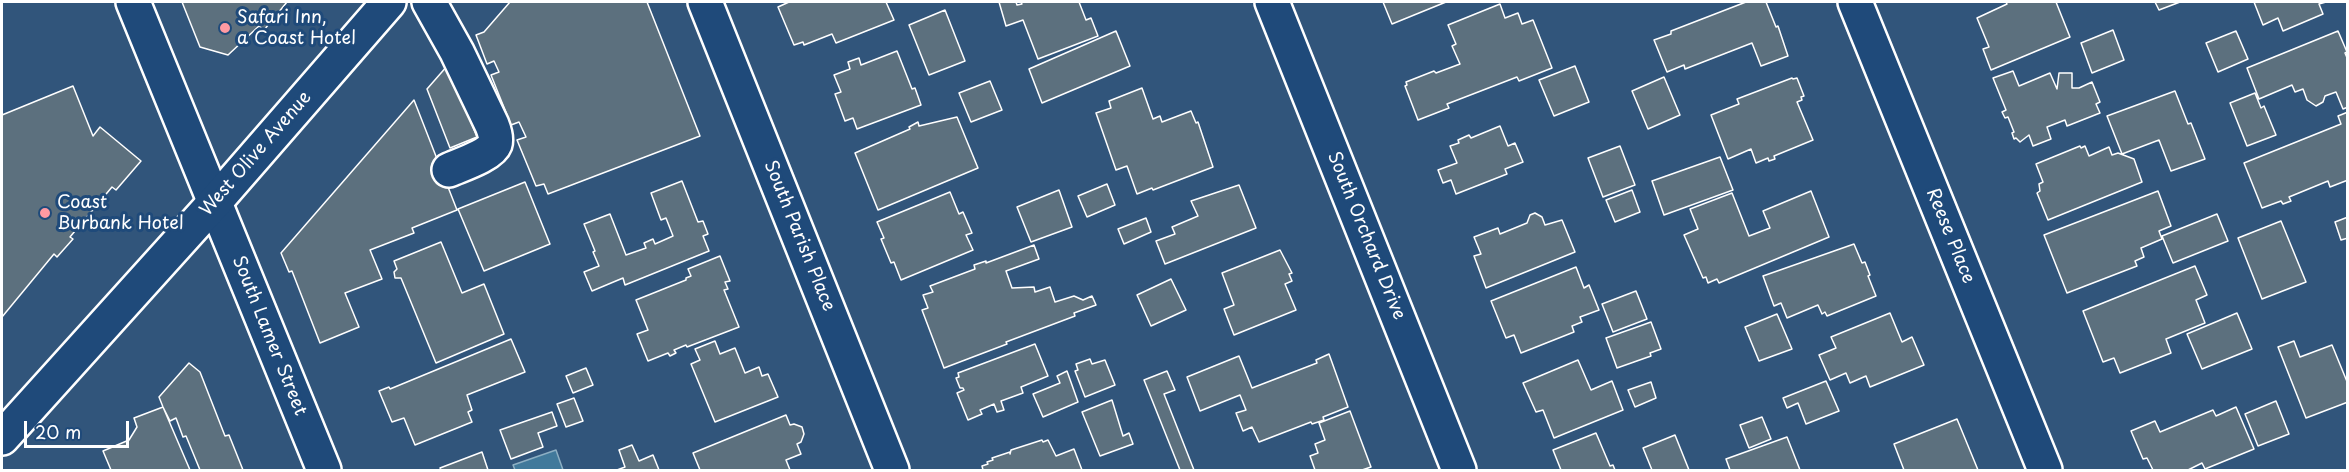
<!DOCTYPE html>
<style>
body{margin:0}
#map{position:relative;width:2349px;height:472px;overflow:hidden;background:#31557b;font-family:"Playpen Sans",sans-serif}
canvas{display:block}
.frame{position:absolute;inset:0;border:3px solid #fff;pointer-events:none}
.scale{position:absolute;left:24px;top:421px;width:105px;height:27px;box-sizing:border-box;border:3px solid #fff;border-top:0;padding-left:8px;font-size:18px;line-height:21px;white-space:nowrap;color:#fff;-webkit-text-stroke:4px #1f4a7a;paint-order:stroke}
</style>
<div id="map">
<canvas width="2349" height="472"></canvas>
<div class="frame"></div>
<div class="scale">20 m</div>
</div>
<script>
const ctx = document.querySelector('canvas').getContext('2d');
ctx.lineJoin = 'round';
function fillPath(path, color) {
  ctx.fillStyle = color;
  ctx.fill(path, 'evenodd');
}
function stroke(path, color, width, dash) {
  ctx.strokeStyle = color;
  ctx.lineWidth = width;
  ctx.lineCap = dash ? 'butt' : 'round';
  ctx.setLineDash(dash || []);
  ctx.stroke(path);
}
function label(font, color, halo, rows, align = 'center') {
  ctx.font = font + ' "Playpen Sans",sans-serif';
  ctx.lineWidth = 6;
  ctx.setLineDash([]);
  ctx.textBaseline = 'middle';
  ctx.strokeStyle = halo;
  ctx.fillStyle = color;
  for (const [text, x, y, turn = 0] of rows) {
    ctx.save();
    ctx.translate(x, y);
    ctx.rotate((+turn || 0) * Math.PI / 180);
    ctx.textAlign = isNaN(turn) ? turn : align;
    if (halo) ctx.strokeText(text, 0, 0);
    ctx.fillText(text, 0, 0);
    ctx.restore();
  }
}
const water = new Path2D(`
 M556,450L563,470H515L513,465Z`);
fillPath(water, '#41799b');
stroke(water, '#8dafc3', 1.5);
const building = new Path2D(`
 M182,2H287L264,30L259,26L228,55L200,47Z
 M510,2H647L700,136L548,194L544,184L536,186L517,140L526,137L519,122L511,125L491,75L499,72L494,61L487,64L476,35L484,32Z
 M789,2H886L894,20L836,43L832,34L804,45L803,42L794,45L778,7Z
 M999,2H1016L1017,5L1022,4L1021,2H1079L1086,20L1091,18L1098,36L1038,59L1023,20L1006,26Z
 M1383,2H1446L1392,24Z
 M1746,2H1766L1776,27L1778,26L1788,56L1761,66L1752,43L1685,69L1684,65L1667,72L1654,40L1671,34V31Z
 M2006,2H2056L2070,37L1991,70L1983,49L1989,47L1977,18L2007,4Z
 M2155,2H2180L2159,10Z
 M2254,2H2326L2319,4L2323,14L2283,31L2278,18L2263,25Z
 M1500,4L1505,18L1518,13L1522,24L1533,20L1552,68L1519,81L1517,77L1447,104L1449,108L1418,120L1405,86L1407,85L1406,82L1434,71L1436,73L1460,64L1452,46L1456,44L1448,25Z
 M945,10L965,61L929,75L909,25Z
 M2113,30L2124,60L2092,73L2081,43Z
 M1116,31L1130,66L1042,103L1029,69Z
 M2236,31L2248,59L2218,72L2206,43Z
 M2338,31L2347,52L2345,53L2348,60V107L2343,109L2336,92L2325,96L2323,102L2316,106L2307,100L2303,89L2295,92L2292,85L2259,99L2247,68Z
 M897,51L912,89L915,88L921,105L857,129L853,118L845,121L835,94L841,92L834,75L850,69L848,62L859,58L861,65Z
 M448,65L477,137L450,148L427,89Z
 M1575,66L1589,102L1554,116L1539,80Z
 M2013,71L2019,86L2050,73L2057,89L2059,73H2072V88H2079L2092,82L2100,102L2096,104L2100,113L2067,126L2065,120L2047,127L2051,139L2033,146L2029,135L2020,142L2016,138L2014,139L2012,133L2014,132L2008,117L2005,118L2002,112L2006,110L1993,78Z
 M1664,77L1680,115L1648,129L1632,91Z
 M1792,78L1793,79L1797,78L1804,96L1801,97L1802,100L1797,102L1813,140L1774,156L1775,159L1769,161L1768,158L1756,163L1751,149L1728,159L1711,115L1739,104L1737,99Z
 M990,81L1002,110L971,122L959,93Z
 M73,86L93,136L100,127L141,161L116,190L112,187L70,237L73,239L57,257L54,254L2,317V115Z
 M1142,88L1153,119L1160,116L1162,122L1191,111L1196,123L1198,122L1213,167L1153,190L1152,188L1137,194L1127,166L1116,170L1096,113L1111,108L1109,101Z
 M2175,91L2188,124L2191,123L2205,159L2171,171L2159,140L2122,154L2107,116Z
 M2255,93L2261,108L2264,106L2276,135L2247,146L2230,103Z
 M414,100L457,210L412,228L414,233L370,250L382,279L345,293L359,327L320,343L292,271L289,272L281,253Z
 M2348,112V180L2330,187L2328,181L2289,197L2291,201L2283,204L2281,201L2262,208L2244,163L2341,124L2338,116Z
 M957,117L978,168L878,210L855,153L910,129L909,127L918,122L919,126Z
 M1500,126L1508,146L1515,143L1523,162L1505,169L1507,174L1456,194L1451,180L1443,183L1438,170L1457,163L1450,146L1459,143L1458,140L1469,135L1471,138Z
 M1620,146L1635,185L1603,197L1588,158Z
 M2080,146L2081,148L2085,146L2089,156L2109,147L2112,155L2118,153L2134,159L2142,182L2048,220L2037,193L2040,191L2039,184L2043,182L2036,164Z
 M1720,157L1733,190L1664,215L1652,181Z
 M682,181L698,222L703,221L708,234L703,236L709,251L625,285L623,278L592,291L584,272L599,266L593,252L595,251L584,224L610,214L626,255L646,248L644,243L653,239L655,244L673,236L666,218L661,220L651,193Z
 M525,182L550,244L484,271L458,209Z
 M1107,184L1115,205L1087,217L1078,196Z
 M1239,185L1256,228L1165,264L1156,241L1175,234L1172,227L1198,216L1191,201Z
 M1059,190L1072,227L1031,242L1017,207Z
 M1632,190L1640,212L1615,222L1606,200Z
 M1811,191L1829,237L1719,283L1717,279L1708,283L1706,277L1703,278L1684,235L1698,229L1690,209L1732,193L1749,236L1770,228L1763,211Z
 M2158,191L2171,226L2159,231L2162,239L2141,248L2144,257L2135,261L2137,266L2067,293L2044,235Z
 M950,192L959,214L963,212L972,233L966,235L973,250L901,280L894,262L891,263L881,239L884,238L877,222Z
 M1535,213L1542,217L1545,225L1562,220L1575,252L1486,288L1474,256L1481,254L1474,237L1498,228L1500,234L1527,223L1530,215Z
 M2217,214L2228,241L2173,263L2162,236Z
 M2348,217V238L2341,240L2335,222Z
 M1146,218L1151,232L1124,244L1118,229Z
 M2281,221L2306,282L2262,299L2238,238Z
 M441,242L462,293L484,284L504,334L436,363L401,278H395L394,272L397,269L394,261Z
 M1854,244L1862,263L1865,262L1870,275L1868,276L1876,296L1827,316L1825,312L1822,314L1818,305L1787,318L1781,303L1774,306L1763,276Z
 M1034,245L1039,259L1006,271L1012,288L1034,287L1035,292L1050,287L1055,302L1074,296L1083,300L1092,296L1096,305L1074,313L1075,316L1006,342L1007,344L944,368L922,310L928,308L923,295L933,292L930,286L975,269L974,265L986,261V263Z
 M1280,250L1292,273L1289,274L1292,281L1285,284L1296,310L1234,335L1224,309L1234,305L1222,273Z
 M720,256L730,281L725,282L728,289L724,290L739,327L687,347L686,345L674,350L676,353L670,356L668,353L648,361L637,334L648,330L636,300L686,280V278L691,276L688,269Z
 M2195,266L2207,295L2196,300L2205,323L2166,339L2171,353L2120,373L2114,358L2103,362L2083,311Z
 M1576,267L1584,288L1589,285L1599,310L1580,317L1582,322L1572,326L1574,332L1521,353L1514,335L1506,338L1491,301Z
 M1171,279L1186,310L1151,326L1137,295Z
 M1636,291L1647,319L1613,332L1602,304Z
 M1890,313L1902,342L1912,337L1924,365L1870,387L1866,376L1850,383L1846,373L1830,380L1819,355L1836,348L1831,337Z
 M2237,313L2252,349L2202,369L2187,334Z
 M1777,314L1792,349L1759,361L1745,327Z
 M1651,322L1661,349L1650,353L1651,356L1617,368L1606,338Z
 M511,339L525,372L467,395L472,410L468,412L472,422L415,445L404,418L392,422L379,391L389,387L390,389Z
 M715,341L720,354L735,348L745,373L759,367L762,376L768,374L778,397L715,422L691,364L700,360L695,349Z
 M2294,341L2300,357L2332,345L2348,384V402L2306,418L2278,347Z
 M1035,344L1048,376L1021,387L1023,393L1001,401L1004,410L997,412L994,404L980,410L982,414L968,420L957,393L964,390L963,388H960L956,378L959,377L958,373Z
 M1329,354L1348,407L1323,417L1324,420L1312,424L1311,422L1259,442L1252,427L1243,431L1236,413L1246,410L1240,395L1200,411L1187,377L1239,356L1252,388L1317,363L1316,360Z
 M1090,359L1092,364L1105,360L1115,385L1085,397L1075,371L1078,370L1076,364Z
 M1578,360L1591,390L1612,381L1623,410L1554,438L1543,410L1536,412L1523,383Z
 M189,363L200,372L225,436L229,435L243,470H200L186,436L183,437L176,418L170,421L163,407L159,397Z
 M586,368L593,385L573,393L566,376Z
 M1067,371L1078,402L1043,417L1033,394L1060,383L1057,376Z
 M1167,371L1175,390L1164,394L1194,470H1180L1144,380Z
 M1826,381L1839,411L1806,424L1798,403L1787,408L1783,398Z
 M1651,382L1656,398L1635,407L1628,390Z
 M574,398L583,421L566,427L557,404Z
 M1112,400L1123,436L1129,433L1133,444L1100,456L1082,412Z
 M2276,401L2289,434L2258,446L2245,414Z
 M163,407L190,470H111L103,451L129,440L137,427L134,418Z
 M2236,407L2254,449L2205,469L2202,463L2188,470H2153L2147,458L2143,459L2131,431L2155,421L2160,432L2213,410L2216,416Z
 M1350,411L1371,467L1362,470H1315L1310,456L1318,453L1315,444L1325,440L1319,423Z
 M552,412L557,426L538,433L543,447L511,459L500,430Z
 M786,415L790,425L794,424L802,427L804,434L801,442L797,444L801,454L786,460L790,470H700L693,453Z
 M1762,417L1771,439L1749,448L1740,425Z
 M1957,419L1978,470H1904L1894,444Z
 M1596,433L1610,466L1613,465L1615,470H1561L1553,450Z
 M1675,435L1689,470H1652L1643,448Z
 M1787,437L1800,470H1730L1726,459Z
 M1042,440L1043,442L1048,440L1056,456L1074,449L1082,470H983L982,466L988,464L987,462L993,460L992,458L1010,452V454L1011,450Z
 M632,445L639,461L653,455L659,470H617L625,467L619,450Z
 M482,452L488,470H441L440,468Z`);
fillPath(building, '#5c707e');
stroke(building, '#fff', 1.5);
const minor = new Path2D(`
 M133,2L324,470
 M429,2L457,52L492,125C494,130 497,138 495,144C491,155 460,165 449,170
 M705,2L892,470
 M1272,2L1459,470
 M1855,2L2045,470`);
const major = new Path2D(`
 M2,438L215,202L389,2`);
stroke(minor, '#fff', 38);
stroke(major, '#fff', 38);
stroke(minor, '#1f4a7a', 33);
stroke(major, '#1f4a7a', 33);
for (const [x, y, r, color] of [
 [225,28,6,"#ff9aa2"],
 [45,213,6,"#ff9aa2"]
]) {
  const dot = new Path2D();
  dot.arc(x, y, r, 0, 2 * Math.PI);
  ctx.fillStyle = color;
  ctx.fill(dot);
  stroke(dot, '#1f4a7a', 2);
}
label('18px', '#fff', '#1f4a7a', [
 ["Safari Inn,",237,18],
 ["a Coast Hotel",237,39],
 ["Coast",57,203],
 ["Burbank Hotel",57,224]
], 'left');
label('18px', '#fff', '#1f4a7a', [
 ["West Olive Avenue",256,154,-49],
 ["South Parish Place",799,236,68],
 ["South Orchard Drive",1366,236,68],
 ["Reese Place",1950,236,68],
 ["South Lamer Street",269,336,68]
]);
</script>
